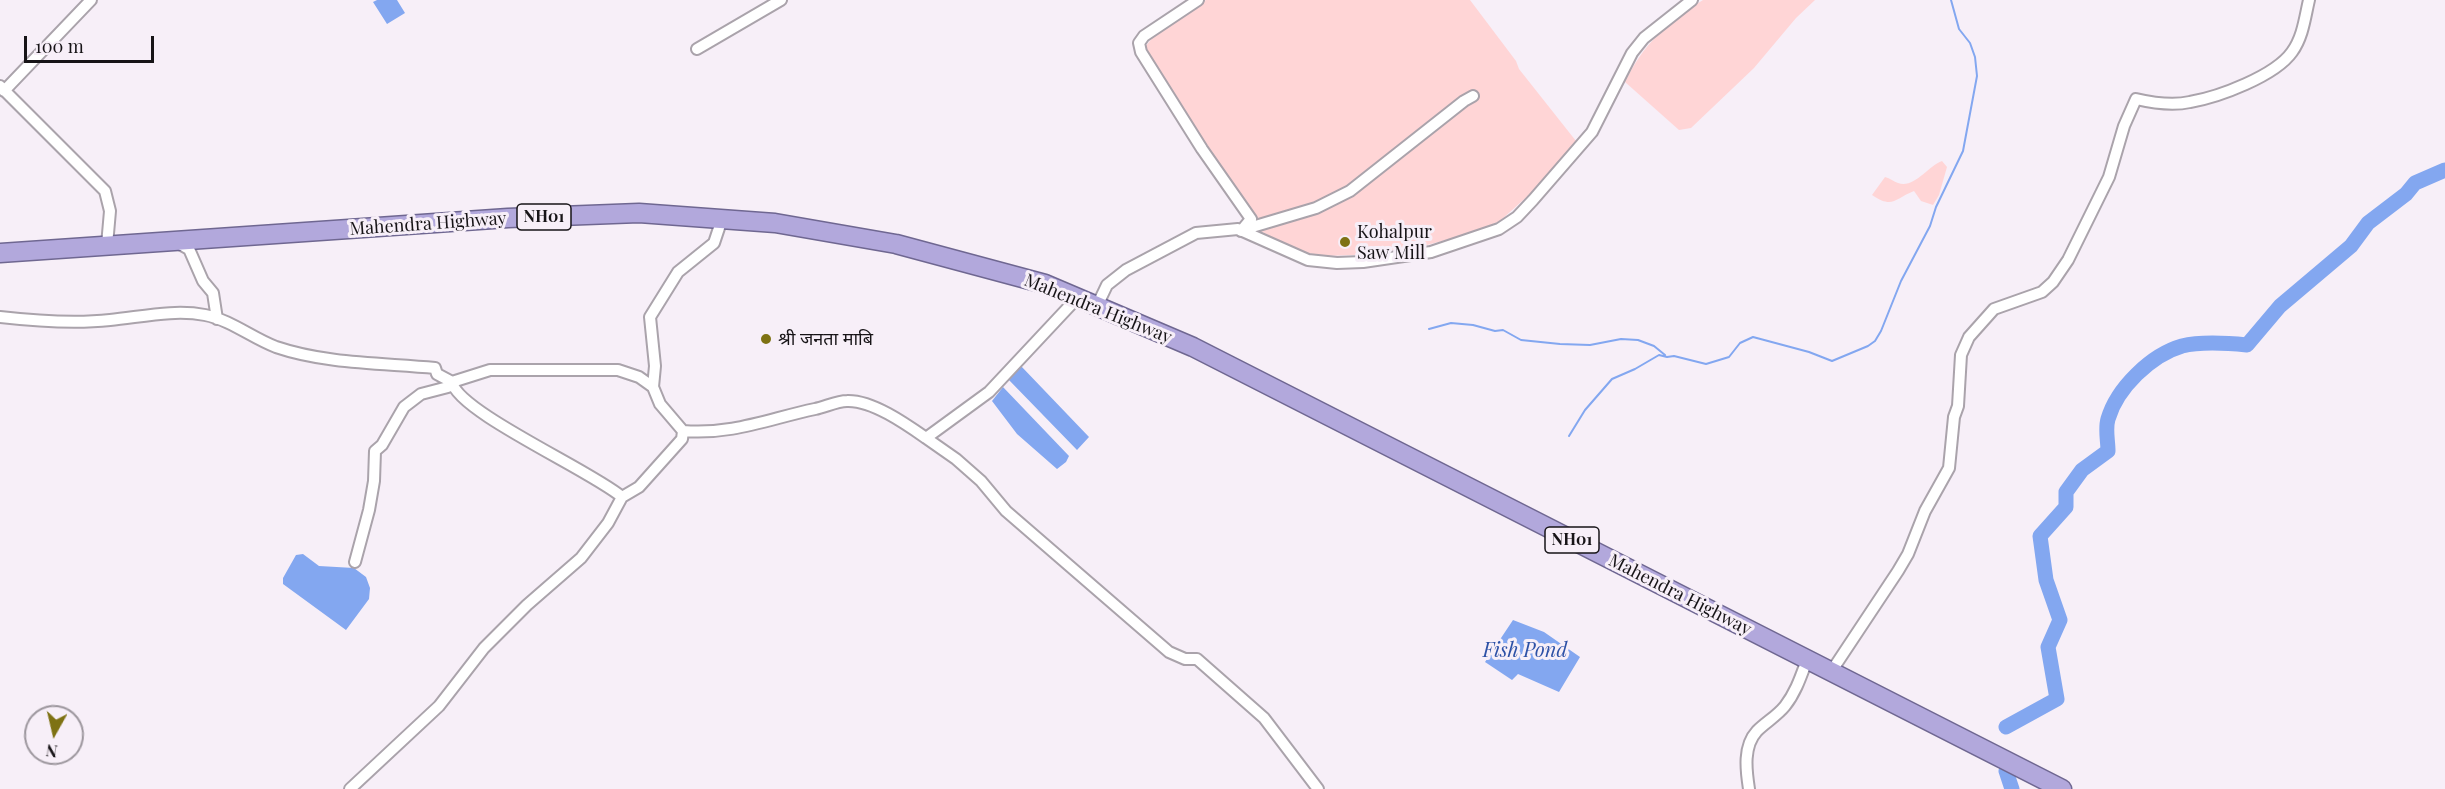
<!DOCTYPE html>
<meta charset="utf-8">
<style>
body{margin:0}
#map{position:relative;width:2445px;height:789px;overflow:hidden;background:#f7eff8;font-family:"Playfair Display",serif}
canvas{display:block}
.north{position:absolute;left:24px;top:705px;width:60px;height:60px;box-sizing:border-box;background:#f7eff8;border:2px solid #9d979e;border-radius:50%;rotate:188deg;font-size:16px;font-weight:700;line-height:24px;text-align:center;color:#171417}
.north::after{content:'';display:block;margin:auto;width:21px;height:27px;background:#7e7213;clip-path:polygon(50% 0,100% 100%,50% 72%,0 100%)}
.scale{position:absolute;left:24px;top:36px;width:130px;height:27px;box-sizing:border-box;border:3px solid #171417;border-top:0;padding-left:8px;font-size:18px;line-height:21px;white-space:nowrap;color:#171417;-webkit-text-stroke:4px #f7eff8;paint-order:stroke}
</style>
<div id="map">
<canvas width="2445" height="789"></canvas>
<div class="north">N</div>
<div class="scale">100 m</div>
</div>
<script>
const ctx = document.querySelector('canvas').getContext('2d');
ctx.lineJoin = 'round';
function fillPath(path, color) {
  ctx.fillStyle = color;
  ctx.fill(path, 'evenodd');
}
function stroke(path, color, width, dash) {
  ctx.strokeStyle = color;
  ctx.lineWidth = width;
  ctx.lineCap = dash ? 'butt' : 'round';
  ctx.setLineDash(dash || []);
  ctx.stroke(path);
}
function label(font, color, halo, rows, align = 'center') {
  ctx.font = font + ' "Playfair Display","Noto Sans Devanagari",serif';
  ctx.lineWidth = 6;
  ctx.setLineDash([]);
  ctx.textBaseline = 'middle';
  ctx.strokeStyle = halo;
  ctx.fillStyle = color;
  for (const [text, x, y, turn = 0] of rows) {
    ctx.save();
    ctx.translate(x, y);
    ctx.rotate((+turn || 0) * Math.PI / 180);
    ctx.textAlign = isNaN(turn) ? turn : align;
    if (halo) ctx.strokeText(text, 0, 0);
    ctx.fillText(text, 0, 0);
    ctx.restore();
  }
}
fillPath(new Path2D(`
 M1206,0H1470L1516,61L1519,69L1576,141L1531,193L1500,221L1469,234L1419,247L1354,255L1324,256L1303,252L1262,232L1253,216L1193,129L1144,48L1159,30Z
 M1703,0H1815L1796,18L1754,68L1691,128L1679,130L1625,82C1644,43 1667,23 1703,0Z
 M1942,161L1947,167L1939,195L1933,205L1921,201L1914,191C1894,199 1893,209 1872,195L1885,177C1890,178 1894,182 1898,183C1914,189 1928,166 1942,161Z`), '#ffd5d6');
fillPath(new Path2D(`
 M377,0H397L405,13L387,24L373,2Z
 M1021,366L1089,437L1077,450L1008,379Z
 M1003,387L1069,456L1066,462L1057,469L1017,434L992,401Z
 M303,554L319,566L354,568L366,577L370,588L369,599L346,630L283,584V578L296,555Z
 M1513,620L1544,632L1580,657L1559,692L1518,674L1512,680L1485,662Z`), '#83a7f0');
stroke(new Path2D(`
 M1429,329L1451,323L1473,325L1495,331L1503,330L1521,340L1560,344L1590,345L1621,339L1638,340L1654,346L1665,355
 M1569,436L1585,410L1612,379L1635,369L1659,355L1667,357L1674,356L1706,364L1729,357L1740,343L1753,337L1809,352L1832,361L1868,346L1875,341L1881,331L1901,281L1930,226L1936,207L1963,151L1977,76L1975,57L1970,43L1959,29L1951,0`), '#83a7f0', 2);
stroke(new Path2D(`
 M2006,727L2057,699L2048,647L2060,620L2046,580L2040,536L2066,507V492L2082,470L2108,451C2108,441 2105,429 2108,419C2117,388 2151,355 2182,346C2202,341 2227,343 2247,345L2280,306L2351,246L2368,223L2406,194L2415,183L2445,170
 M2006,771L2012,789`), '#83a7f0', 15);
const minor = new Path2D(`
 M1198,0L1144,36L1139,43L1141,52L1202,149L1251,219L1241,231
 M697,49L781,0
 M0,86L105,191L110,211L107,245
 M4,91L91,0
 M1242,230L1316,208L1350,191L1464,101L1473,96
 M178,243L189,249L203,281L213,293L217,319
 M1097,306L1107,285L1126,270L1196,233L1238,229L1308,260L1337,263L1363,262L1431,252L1499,229L1517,217L1533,200L1592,132L1632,53L1644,38L1692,0
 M0,317C35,321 74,324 110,320C141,317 174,309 205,315C231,320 252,338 276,347C326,364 382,363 435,368L437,374L452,382L448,387L421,394L404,407L382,445L375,451L374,481L369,510L355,562
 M653,387L655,366L650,317L678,272L714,243L722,219
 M683,431C732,435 768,419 815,409C825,407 837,401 847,401C872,400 906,424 926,438L989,392L1078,297
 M926,438L956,459L981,481L1006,511L1169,652L1185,659H1197L1264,718L1318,789
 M1831,672L1898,571L1908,554L1925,511L1949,468L1954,417L1958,406L1961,355L1969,337L1994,309L2042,292L2053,282L2068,260L2109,177L2124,126L2136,99C2153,103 2172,106 2190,102C2219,97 2275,76 2292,52C2303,37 2305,17 2309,0
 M350,789L439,706L484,648L527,605L581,558L608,523L622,497L639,487L682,439L683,431L660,404L653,387L639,377L618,370H490L452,382C458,412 592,471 622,497
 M1749,789C1746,770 1743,746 1757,731C1766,722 1777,716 1785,706C1796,692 1801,676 1807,660`);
const trunk = new Path2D(`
 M0,253L508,218L639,213L775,223L896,244L1045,284L1193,347L2062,789`);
stroke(minor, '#aaa3ab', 14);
stroke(trunk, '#6f6791', 21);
stroke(minor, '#fff', 10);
stroke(trunk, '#b2a8dc', 18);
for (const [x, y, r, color] of [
 [1345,242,6,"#7e7213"],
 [766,339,6,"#7e7213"]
]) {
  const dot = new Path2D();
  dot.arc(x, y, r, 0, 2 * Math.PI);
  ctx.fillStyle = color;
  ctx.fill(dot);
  stroke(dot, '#f7eff8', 2);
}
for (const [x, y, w] of [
 [544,217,54],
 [1572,540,54]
]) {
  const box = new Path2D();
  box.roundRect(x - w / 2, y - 13, w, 26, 4.5);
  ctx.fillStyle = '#f7eff8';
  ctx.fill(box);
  stroke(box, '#171417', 1.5);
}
label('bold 16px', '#171417', null, [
 ["NH01",544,217],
 ["NH01",1572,540]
]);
label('18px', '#171417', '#f7eff8', [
 ["Mahendra Highway",428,224,-4],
 ["Mahendra Highway",1098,309,22],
 ["Mahendra Highway",1680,595,27]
]);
label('18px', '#171417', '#f7eff8', [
 ["Kohalpur",1357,232],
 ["Saw Mill",1357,253],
 ["श्री जनता माबि",778,339]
], 'left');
label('italic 20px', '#2d51a6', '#f7eff8', [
 ["Fish Pond",1525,651]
]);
</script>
